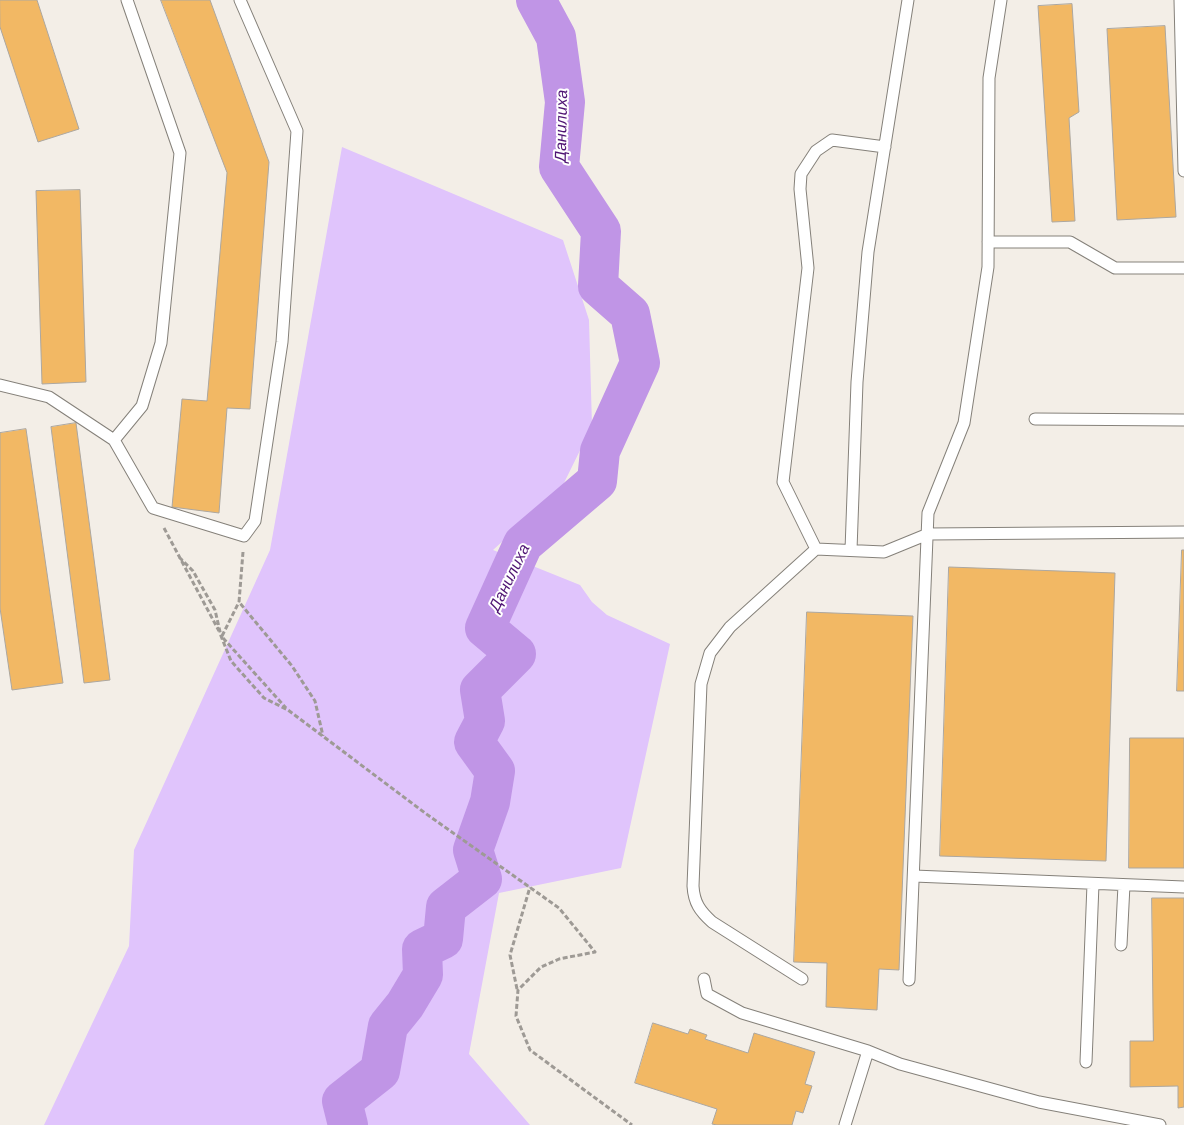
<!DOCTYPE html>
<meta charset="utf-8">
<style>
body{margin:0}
canvas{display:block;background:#f3eee7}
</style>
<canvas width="1184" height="1125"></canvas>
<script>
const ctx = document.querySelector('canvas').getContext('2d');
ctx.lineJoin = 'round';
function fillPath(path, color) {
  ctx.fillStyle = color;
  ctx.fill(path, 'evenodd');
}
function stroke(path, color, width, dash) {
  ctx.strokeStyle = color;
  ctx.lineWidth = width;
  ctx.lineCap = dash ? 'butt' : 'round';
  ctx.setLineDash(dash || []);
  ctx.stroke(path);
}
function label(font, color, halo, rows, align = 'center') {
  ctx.font = font + ' Helvetica,sans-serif';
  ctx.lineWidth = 4;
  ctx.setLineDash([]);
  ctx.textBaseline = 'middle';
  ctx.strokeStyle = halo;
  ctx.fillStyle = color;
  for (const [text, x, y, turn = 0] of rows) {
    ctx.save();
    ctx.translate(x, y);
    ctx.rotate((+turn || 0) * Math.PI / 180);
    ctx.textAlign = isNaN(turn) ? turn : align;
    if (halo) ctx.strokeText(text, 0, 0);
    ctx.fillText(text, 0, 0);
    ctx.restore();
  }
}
fillPath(new Path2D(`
 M342,147L563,240L589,320L592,426L562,487L493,550L580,585L592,602L607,615L670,644L621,868L499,893L469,1054L530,1125H44L129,946L134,850L270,550Z`), '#e0c4fc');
stroke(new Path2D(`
 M348,1125L342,1101L380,1071L388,1026L405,1005L423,975L422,949L443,939L446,907L482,879L473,850L490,802L495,771L474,742L485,721L480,690L516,654L485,628L523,544L597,481L600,451L640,363L630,314L598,286L601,231L559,167L565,102L556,37L536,0`), '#c095e6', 40);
const building = new Path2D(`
 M0,0H37L79,129L38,142L0,27Z
 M161,0H210L269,162L250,409L227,408L219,513L172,507L182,399L207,401L227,173Z
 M1072,4L1079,112L1069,118L1075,221L1052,222L1038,6Z
 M1165,26L1176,217L1117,220L1107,29Z
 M80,190L86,382L42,384L36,191Z
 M76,423L110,680L84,683L51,427Z
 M26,429L63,683L12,690L0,608V433Z
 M1182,550H1184V691H1177Z
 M949,567L1115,573L1106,861L940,856Z
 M807,612L913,616L899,970L879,969L877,1010L826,1007L827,963L794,962Z
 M1130,738H1184V868H1129Z
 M1152,898H1184V1107L1178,1108V1086L1130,1087V1041H1153Z
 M653,1023L688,1034L690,1029L707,1035L705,1039L748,1053L754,1033L815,1052L805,1084L812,1086L803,1113L796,1111L792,1125H717L712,1124L717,1109L635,1083Z`);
fillPath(building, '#f2b864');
stroke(building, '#aca7a0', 1);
const service = new Path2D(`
 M1180,0L1184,171
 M988,242H1070L1115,268H1184
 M0,385L49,397L114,440L153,508L244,536L255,521L282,342L297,131L240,0
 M1035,419L1184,420
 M114,440L142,406L161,343L180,153L127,0
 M816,549L783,482L808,268L800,189L801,174L816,151L832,140L885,147
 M851,550L857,382L868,252L908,0
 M914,876L1184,887
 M1121,945L1124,885
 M704,979L707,994L742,1013L868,1051L900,1064L1039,1102L1160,1125
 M802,979L712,922C700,911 694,903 693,886L701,684L710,653L730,627L816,549L884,552L928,534L1184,532
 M909,980L928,513L964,423L988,267L989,78L1001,0
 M1086,1062L1093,884
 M845,1125L868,1051`);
stroke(service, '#85817a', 13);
stroke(new Path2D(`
 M164,528L219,631
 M243,552L239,602L292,666L315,701L323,736
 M179,557L193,571L215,610L221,636L231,661L264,698L288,710L425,813L559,908L595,952L559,959L541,967L518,990L516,1016L530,1050L632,1125
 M222,636L239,602
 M223,638L286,708
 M517,989L510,955L530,887`), '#9e9a95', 3, [5, 2.5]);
stroke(service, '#fff', 11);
label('italic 16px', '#4e1473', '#fff', [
 ["Данилиха",562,126,-89],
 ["Данилиха",510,578,-64]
]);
</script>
